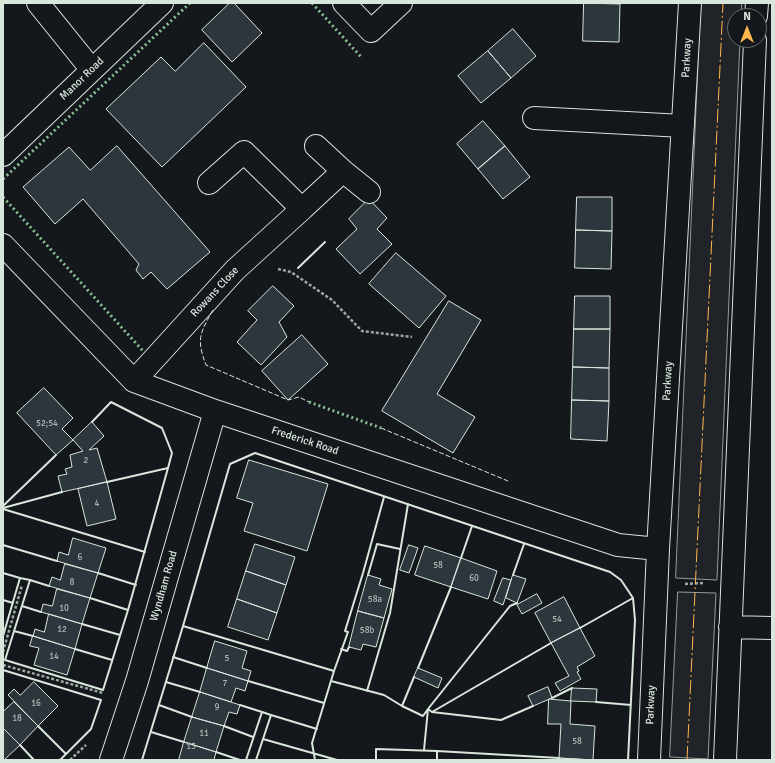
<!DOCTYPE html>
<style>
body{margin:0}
#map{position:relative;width:775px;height:763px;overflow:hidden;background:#14181c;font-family:Signika,sans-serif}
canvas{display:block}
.frame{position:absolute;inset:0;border:4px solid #d8e6dc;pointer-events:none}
.north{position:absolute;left:727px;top:8px;width:40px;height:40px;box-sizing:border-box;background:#14181c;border:1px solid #626a69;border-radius:50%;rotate:0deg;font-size:11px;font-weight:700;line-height:16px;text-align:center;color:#d8e6dc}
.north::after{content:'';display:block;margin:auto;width:14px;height:18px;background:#ffb74d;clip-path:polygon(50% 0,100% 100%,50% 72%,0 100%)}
</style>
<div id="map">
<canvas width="775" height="763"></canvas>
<div class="frame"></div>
<div class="north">N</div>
</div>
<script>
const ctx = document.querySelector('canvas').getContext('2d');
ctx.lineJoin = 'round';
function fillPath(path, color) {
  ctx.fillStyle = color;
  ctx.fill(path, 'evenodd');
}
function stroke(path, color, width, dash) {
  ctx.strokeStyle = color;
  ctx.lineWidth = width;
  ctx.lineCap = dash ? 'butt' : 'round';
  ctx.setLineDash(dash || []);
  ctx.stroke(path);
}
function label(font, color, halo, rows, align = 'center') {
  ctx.font = font + ' Signika,sans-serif';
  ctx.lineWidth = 3;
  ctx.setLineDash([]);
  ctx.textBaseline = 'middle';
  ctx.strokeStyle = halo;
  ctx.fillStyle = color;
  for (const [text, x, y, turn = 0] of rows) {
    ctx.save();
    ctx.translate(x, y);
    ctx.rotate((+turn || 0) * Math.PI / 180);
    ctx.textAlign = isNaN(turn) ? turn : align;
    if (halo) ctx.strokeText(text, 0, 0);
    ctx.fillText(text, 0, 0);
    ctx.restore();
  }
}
const green = new Path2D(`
 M701,3H742L741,16H735V40H740L717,580L676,578Z
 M678,592L716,593L708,759L670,757Z`);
fillPath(green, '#202428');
stroke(green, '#939e99', 1);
const building = new Path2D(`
 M230,3H234L262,33L232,62L202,30Z
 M584,3L620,4L619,42L583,41Z
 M513,29L536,56L511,78L488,51Z
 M204,43L246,87L162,167L106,109L161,57L175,71Z
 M488,51L511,78L481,103L458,76Z
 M483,121L505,146L478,169L457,144Z
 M117,146L210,252L167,289L151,272L143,279L136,270L139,264L83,199L55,224L23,187L69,147L90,170Z
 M505,146L530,177L503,199L478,169Z
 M577,197H612V231L576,230Z
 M369,199L387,218L377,229L392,244L360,274L336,249L357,229L349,219Z
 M576,230L612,231L611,269L575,268Z
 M396,253L446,296L419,328L369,284Z
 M273,286L294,306L279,322L287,337L261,365L237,342L257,320L248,311Z
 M575,296H610V329H574Z
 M449,301L481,320L437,394L475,417L453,453L382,411Z
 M574,329H610L609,368L573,367Z
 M302,335L328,364L288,400L262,371Z
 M573,367L609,368V401L572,400Z
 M44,388L73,418L62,429L73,440L56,455L17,413Z
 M572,400L609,401L607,441L571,439Z
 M92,422L104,436L89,450L97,448L107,482L62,492L58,476L67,474L65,469L72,467L70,455L83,451L73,440Z
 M249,460L328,484L307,551L244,531L253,503L237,498Z
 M107,482L116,519L87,526L78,489Z
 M73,538L106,548L98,573L57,561L59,552L68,555Z
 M255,544L295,557L286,585L246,571Z
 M409,545L418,548L409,573L400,570Z
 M425,546L461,558L451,587L415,575Z
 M461,558L497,571L488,599L451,587Z
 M65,564L98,573L90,598L49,586L52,577L60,580Z
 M246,571L286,585L277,613L237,599Z
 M368,575L381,579L379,585L392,589L384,618L358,611Z
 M513,575L526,579L517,603L506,598Z
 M503,578L511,580L503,605L494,601Z
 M57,589L90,598L82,624L41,612L43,604L52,606Z
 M537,594L542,603L522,614L517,605Z
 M564,597L580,628L551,643L535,613Z
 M237,599L277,613L268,640L228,627Z
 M358,611L384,618L376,647L363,644L361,650L349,647Z
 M49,614L82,624L75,649L33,636L35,629L44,632Z
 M580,628L595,656L577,667L579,671L577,672L581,679L560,691L555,683L569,676L551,643Z
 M33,636L75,649L67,675L34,665L39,648L30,646Z
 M215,641L247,651L242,668L251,671L248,681L207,668Z
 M207,668L248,681L245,691L236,688L231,702L200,692Z
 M418,668L442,678L438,688L414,677Z
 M34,682L58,706L38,726L8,695L14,689L20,695Z
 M548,687L552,698L533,706L528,696Z
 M572,688L597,689L596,702L571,701Z
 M200,692L240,705L237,714L229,712L224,726L192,717Z
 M549,699L571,701L570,724L595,726L593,760L559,758L561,724H548Z
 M14,702L38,726L20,745L3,728V712Z
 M192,717L224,726L216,752L184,742Z
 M3,728L20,745L4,760H3Z
 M184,742L216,752L214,760H179Z
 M559,758L593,760H559Z`);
fillPath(building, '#2c363c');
stroke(building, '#d8e6dc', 1);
const minor = new Path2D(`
 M38,3L92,70
 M344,3L371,31L401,3
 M756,16L757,3
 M534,118L683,126
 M3,155L162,3
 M343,171L369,192
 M209,183L244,152L302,209L343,171L316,146
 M3,245L134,381L215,411L618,545L658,549
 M134,381L235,270L302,209
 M730,627L772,628
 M111,760L137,681L215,411
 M649,760L658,549L690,3
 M725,760L755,40`);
stroke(minor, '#d8e6dc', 24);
stroke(new Path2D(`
 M278,269L291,272L332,300L362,331L412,337
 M685,584L704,583
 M3,652L22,585
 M3,665L103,693
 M70,760L86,745`), '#9da8a2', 2.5, [3, 2]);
stroke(minor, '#14181c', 22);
stroke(new Path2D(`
 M312,3L362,58
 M3,179L190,3
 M3,197L144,352
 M309,402L381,428`), '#8ac095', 3, [2, 3]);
stroke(new Path2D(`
 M213,310C200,333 196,339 206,365L288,400L299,397L309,402
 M381,428L508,481`), '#d8e6dc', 1, [5, 2]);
stroke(new Path2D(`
 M298,268L325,242
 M92,422L111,402L162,428L172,453L168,468L107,482
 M3,506L56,455
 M3,508L62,492
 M3,509L145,552
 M3,545L57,561
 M461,558L472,526
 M3,573L20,578
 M98,573L136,585
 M368,575L377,544L400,549
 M513,575L524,544
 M30,580L49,586
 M90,598L128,610
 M3,600L13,603
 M22,606L41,612
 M82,624L120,635
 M183,626L230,464L255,453L610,572L621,580L633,598L580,628
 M14,631L33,636
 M3,636L20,578L30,580L5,660L103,690L128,610L168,468
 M75,649L112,660
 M341,649L347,651L349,647
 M173,657L207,668
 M418,668L451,587
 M3,670L101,700L91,729L60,760
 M248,681L324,703
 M331,681L384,695L402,706L423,716L428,709L432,712L501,720L533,706
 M166,682L200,692
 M367,691L390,613L408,504
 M552,698L572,688
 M596,702L631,705
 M159,705L192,717
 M240,705L262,712
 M402,706L414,677
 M432,712L551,643
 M38,726L66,754
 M224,726L253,737
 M151,732L184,742
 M263,739L337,760
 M20,745L34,760
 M424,750L428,709L510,606L517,603
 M216,752L240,760
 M142,760L183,626L334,671
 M246,760L262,712L271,715
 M256,760L271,715L317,729
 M315,760L312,743L334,671L348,632L345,631L363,573L384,497
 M376,760V749L437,751L559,758
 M437,760V751
 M593,760H598
 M628,760L635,620L633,598`), '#d8e6dc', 2);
stroke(new Path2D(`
 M687,760L723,3`), '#ffb74d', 1, [14, 3, 2, 3]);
label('9px', '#adbab4', null, [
 ["52;54",47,424],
 ["2",86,461],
 ["4",97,504],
 ["6",80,558],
 ["58",438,566],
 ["60",474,579],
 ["8",72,583],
 ["58a",375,600],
 ["10",64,609],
 ["54",557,620],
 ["12",62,630],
 ["58b",367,631],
 ["14",54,657],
 ["5",227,659],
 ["7",225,684],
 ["16",36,704],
 ["9",217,708],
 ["18",17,719],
 ["11",204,734],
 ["58",577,742],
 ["13",191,747]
]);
label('11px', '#d8e6dc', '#14181c', [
 ["Parkway",687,58,-87],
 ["Manor Road",82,79,-44],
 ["Rowans Close",215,292,-47],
 ["Parkway",668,381,-87],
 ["Frederick Road",305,441,18],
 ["Wyndham Road",164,586,-74],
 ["Parkway",651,705,-88]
]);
</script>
